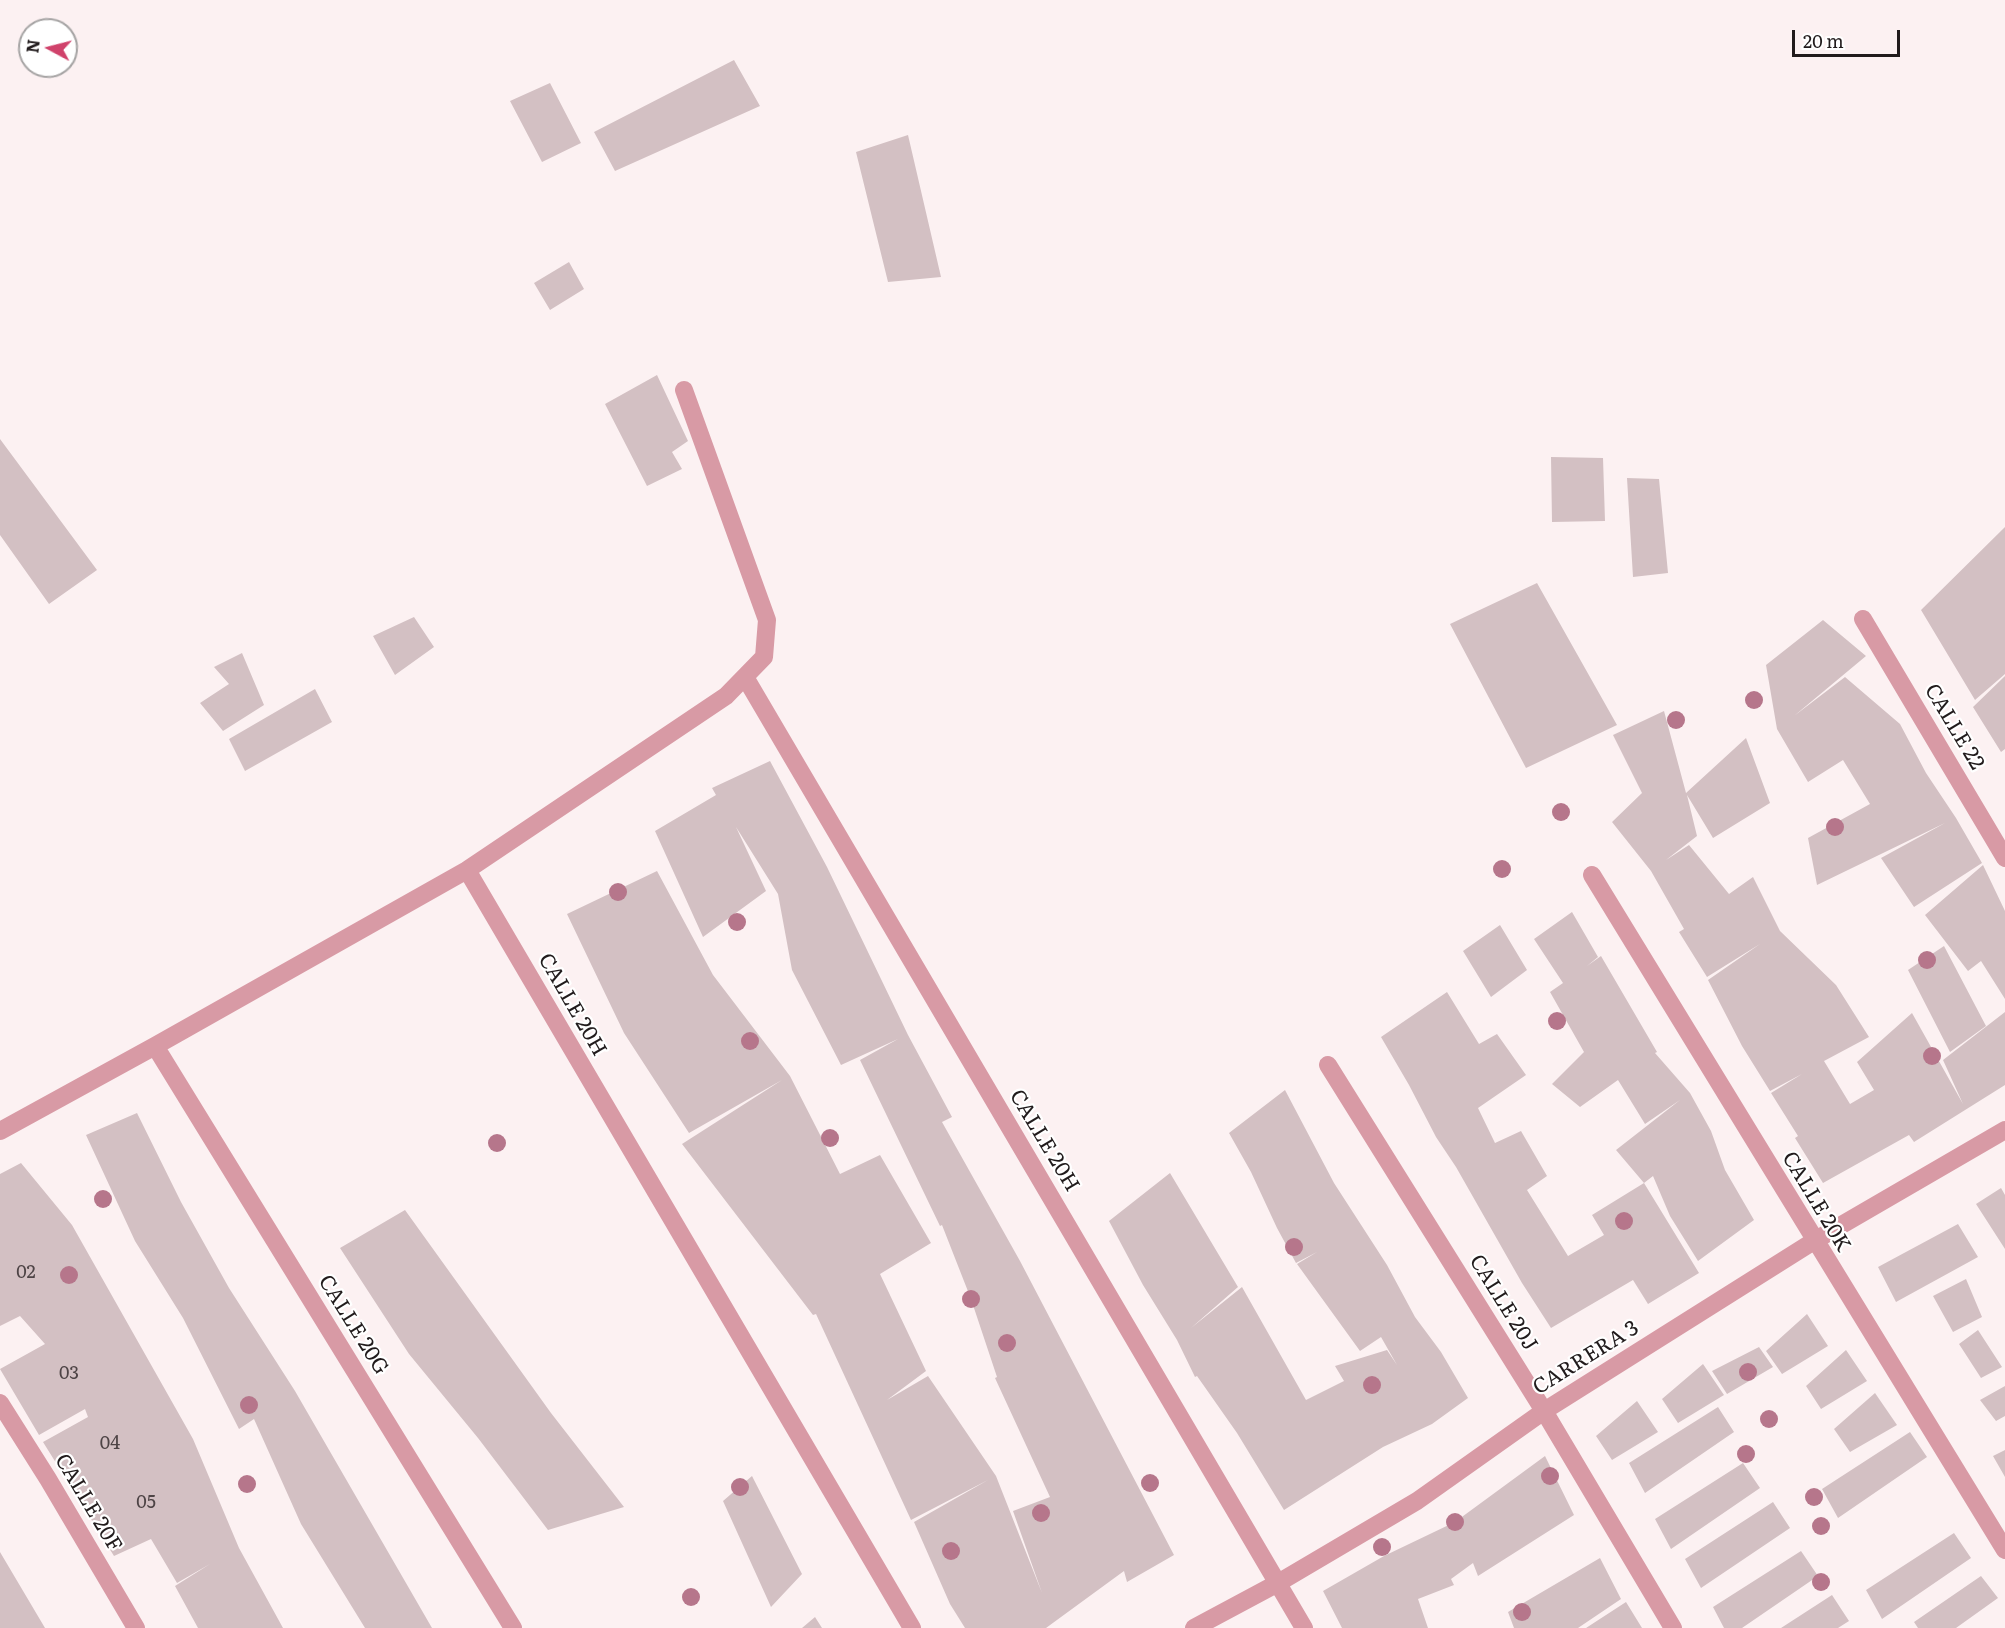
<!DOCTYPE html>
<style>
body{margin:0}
#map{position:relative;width:2005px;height:1628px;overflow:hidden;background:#fcf1f2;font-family:Literata,serif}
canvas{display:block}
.north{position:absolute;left:18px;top:18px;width:60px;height:60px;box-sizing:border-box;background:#fff;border:2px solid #a6a4a4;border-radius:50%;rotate:277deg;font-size:16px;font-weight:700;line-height:24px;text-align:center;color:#211b1c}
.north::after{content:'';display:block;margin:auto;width:21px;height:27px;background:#d0426b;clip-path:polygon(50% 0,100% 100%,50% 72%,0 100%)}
.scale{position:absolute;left:1792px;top:30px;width:108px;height:27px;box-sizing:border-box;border:3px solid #211b1c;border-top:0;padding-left:8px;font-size:18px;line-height:21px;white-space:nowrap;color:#211b1c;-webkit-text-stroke:4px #fff;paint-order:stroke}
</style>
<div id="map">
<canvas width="2005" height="1628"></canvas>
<div class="north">N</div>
<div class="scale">20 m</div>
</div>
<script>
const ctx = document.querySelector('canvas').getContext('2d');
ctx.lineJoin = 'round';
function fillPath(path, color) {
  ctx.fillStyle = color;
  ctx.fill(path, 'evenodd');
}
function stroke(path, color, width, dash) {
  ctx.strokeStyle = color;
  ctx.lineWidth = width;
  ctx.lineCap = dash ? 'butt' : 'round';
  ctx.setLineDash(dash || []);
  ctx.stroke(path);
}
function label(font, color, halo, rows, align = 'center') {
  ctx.font = font + ' Literata,serif';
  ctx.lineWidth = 4.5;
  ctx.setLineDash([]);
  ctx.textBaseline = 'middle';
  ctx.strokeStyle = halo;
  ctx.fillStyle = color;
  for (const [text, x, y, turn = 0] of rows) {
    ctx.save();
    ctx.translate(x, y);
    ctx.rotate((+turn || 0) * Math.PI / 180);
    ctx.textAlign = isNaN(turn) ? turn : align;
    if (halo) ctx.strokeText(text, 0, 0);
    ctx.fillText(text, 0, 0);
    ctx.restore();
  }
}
fillPath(new Path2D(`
 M734,60L760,106L615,171L594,132Z
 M550,83L581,143L542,162L510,101Z
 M908,135L941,277L888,282L856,152Z
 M569,262L584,289L550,310L534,283Z
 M657,375L688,441L672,452L682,469L647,486L605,404Z
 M0,439L97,570L49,604L0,535Z
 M1551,457L1603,458L1605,521L1552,522Z
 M1627,478L1659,479L1668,573L1633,577Z
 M2005,527V674L1975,700L1921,610Z
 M1537,583L1617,725L1526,768L1450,624Z
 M414,617L434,647L395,675L373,636Z
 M1823,620L1866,656L1794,716L1845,677L1900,724L1926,773L1956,818L1982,863L1914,907L1881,858L1945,823L1817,885L1808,838L1870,804L1843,760L1808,782L1777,729L1766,665Z
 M242,653L264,705L223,731L200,703L229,684L214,667Z
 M2005,676V749L2001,752L1973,707Z
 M315,689L332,722L245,771L229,739Z
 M1664,711L1686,793L1746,738L1770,803L1713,838L1687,795L1697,836L1666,860L1689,845L1729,894L1753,877L1780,931L1836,985L1869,1037L1824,1061L1850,1104L1874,1090L1857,1062L1912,1013L1963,1104L1943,1060L2005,1012V1085L1914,1142L1909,1135L1823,1183L1795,1138L1798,1136L1771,1093L1802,1074L1770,1091L1742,1046L1708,980L1760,944L1707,977L1679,932L1684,929L1651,871L1612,822L1642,793L1613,735Z
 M770,761L827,867L908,1035L952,1117L942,1122L1020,1261L1174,1555L1127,1582L1124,1571L1046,1628H965L950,1604L914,1522L988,1480L911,1520L816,1314L813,1315L682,1144L782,1080L689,1133L624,1033L567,914L657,871L713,975L790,1076L840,1174L880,1155L931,1243L880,1274L926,1371L887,1400L928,1376L996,1476L1042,1593L1013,1511L1050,1497L995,1378L997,1377L971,1299L942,1225L940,1226L860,1060L898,1039L841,1065L792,970L778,894L736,827L766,891L703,937L655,831L716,795L712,788Z
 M1983,865L2005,911V999L1981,961L1968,971L1925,915Z
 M1572,912L1598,957L1587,966L1601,956L1657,1052L1655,1053L1690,1093L1711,1131L1725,1170L1754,1220L1698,1261L1670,1216L1653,1176L1644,1183L1616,1150L1680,1100L1645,1124L1618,1080L1580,1107L1552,1084L1584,1052L1550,992L1563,983L1534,939Z
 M1500,925L1527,970L1491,997L1463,951Z
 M1944,946L1986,1026L1950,1052L1908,970Z
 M1447,992L1479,1044L1497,1034L1526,1075L1478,1108L1495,1143L1521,1131L1547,1176L1527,1190L1568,1256L1604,1235L1592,1215L1644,1183L1699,1273L1648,1304L1633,1280L1551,1328L1522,1283L1456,1167L1436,1137L1409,1085L1381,1037Z
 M1285,1090L1334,1183L1387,1265L1415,1317L1441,1352L1468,1398L1432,1424L1383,1447L1284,1510L1237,1433L1197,1376L1195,1377L1177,1340L1143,1285L1109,1221L1170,1173L1238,1287L1191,1328L1242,1287L1306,1400L1344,1381L1335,1366L1387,1350L1397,1365L1381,1337L1360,1351L1297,1264L1317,1252L1296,1263L1277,1228L1251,1172L1229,1133Z
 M137,1113L181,1202L229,1288L295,1391L432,1628H365L301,1524L254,1419L239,1429L183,1318L135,1241L86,1135Z
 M21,1163L72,1225L193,1439L239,1548L283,1628H198L175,1586L210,1564L177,1583L151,1539L114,1556L43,1442L88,1417L85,1409L39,1435L0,1369L45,1344L20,1316L0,1326V1174Z
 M2001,1188L2005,1195V1249L1976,1204Z
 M405,1210L551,1413L624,1507L548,1530L478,1438L409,1354L340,1248Z
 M1958,1224L1978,1257L1896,1302L1878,1267Z
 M1966,1279L1982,1317L1953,1332L1933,1296Z
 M1807,1314L1828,1346L1782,1374L1766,1351Z
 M1978,1330L2002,1367L1981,1378L1959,1344Z
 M1759,1347L1773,1367L1727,1394L1712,1371Z
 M1846,1350L1867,1381L1821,1409L1806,1386Z
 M1703,1364L1724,1395L1678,1423L1662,1399Z
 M2005,1386V1416L1996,1421L1980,1400Z
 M1875,1393L1897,1425L1850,1452L1834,1429Z
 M1637,1401L1658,1432L1612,1460L1596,1436Z
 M1718,1407L1734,1432L1645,1493L1629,1463Z
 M1910,1432L1927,1457L1838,1518L1822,1489Z
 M2005,1450V1477L1993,1456Z
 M1545,1456L1574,1515L1478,1576L1473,1563L1451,1579L1454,1585L1418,1599L1428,1628H1342L1323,1591L1384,1556L1455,1522Z
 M1743,1463L1760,1488L1671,1549L1655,1519Z
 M752,1476L802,1574L771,1607L723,1501Z
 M1773,1502L1790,1528L1701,1588L1685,1559Z
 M1954,1533L1971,1558L1882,1619L1866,1590Z
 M1801,1551L1818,1576L1742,1628H1724L1713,1607Z
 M0,1552L45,1628H0Z
 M1600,1558L1621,1599L1578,1628H1514L1508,1612Z
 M1981,1576L1998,1598L1956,1628H1918L1914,1622Z
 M1832,1595L1849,1621L1838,1628H1781Z
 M1626,1602L1642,1628H1586Z
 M815,1617L822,1628H802Z`), '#d3c0c3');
stroke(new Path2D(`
 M1863,619L2005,858
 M745,677L1304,1628
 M467,870L912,1628
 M1592,875L2005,1550
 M155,1046L513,1628
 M1328,1065L1544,1411L1673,1628
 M0,1131L155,1046L467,870L726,696L764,657L767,620L684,390
 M0,1403L48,1479L136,1628
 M1194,1628L1278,1583L1417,1501L1544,1411L1814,1241L2005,1130`), '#d89aa5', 18);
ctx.fillStyle = '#b6768b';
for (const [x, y] of [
 [1754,700],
 [1676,720],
 [1561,812],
 [1835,827],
 [1502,869],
 [618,892],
 [737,922],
 [1927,960],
 [1557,1021],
 [750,1041],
 [1932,1056],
 [830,1138],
 [497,1143],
 [103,1199],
 [1624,1221],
 [1294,1247],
 [69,1275],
 [971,1299],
 [1007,1343],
 [1748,1372],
 [1372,1385],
 [249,1405],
 [1769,1419],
 [1746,1454],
 [1550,1476],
 [1150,1483],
 [247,1484],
 [740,1487],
 [1814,1497],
 [1041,1513],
 [1455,1522],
 [1821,1526],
 [1382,1547],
 [951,1551],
 [1821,1582],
 [691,1597],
 [1522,1612]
]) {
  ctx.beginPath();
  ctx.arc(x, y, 9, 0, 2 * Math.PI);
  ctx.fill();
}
label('18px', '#4e4446', null, [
 ["02",26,1273],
 ["03",69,1374],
 ["04",110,1444],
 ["05",146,1503]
]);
label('21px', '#211b1c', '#fff', [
 ["CALLE 22",1954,727,59],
 ["CALLE 20H",572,1005,60],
 ["CALLE 20H",1044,1141,59],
 ["CALLE 20K",1816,1202,59],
 ["CALLE 20J",1503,1303,58],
 ["CALLE 20G",353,1325,58],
 ["CARRERA 3",1586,1358,-32],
 ["CALLE 20F",88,1503,59]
]);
</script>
